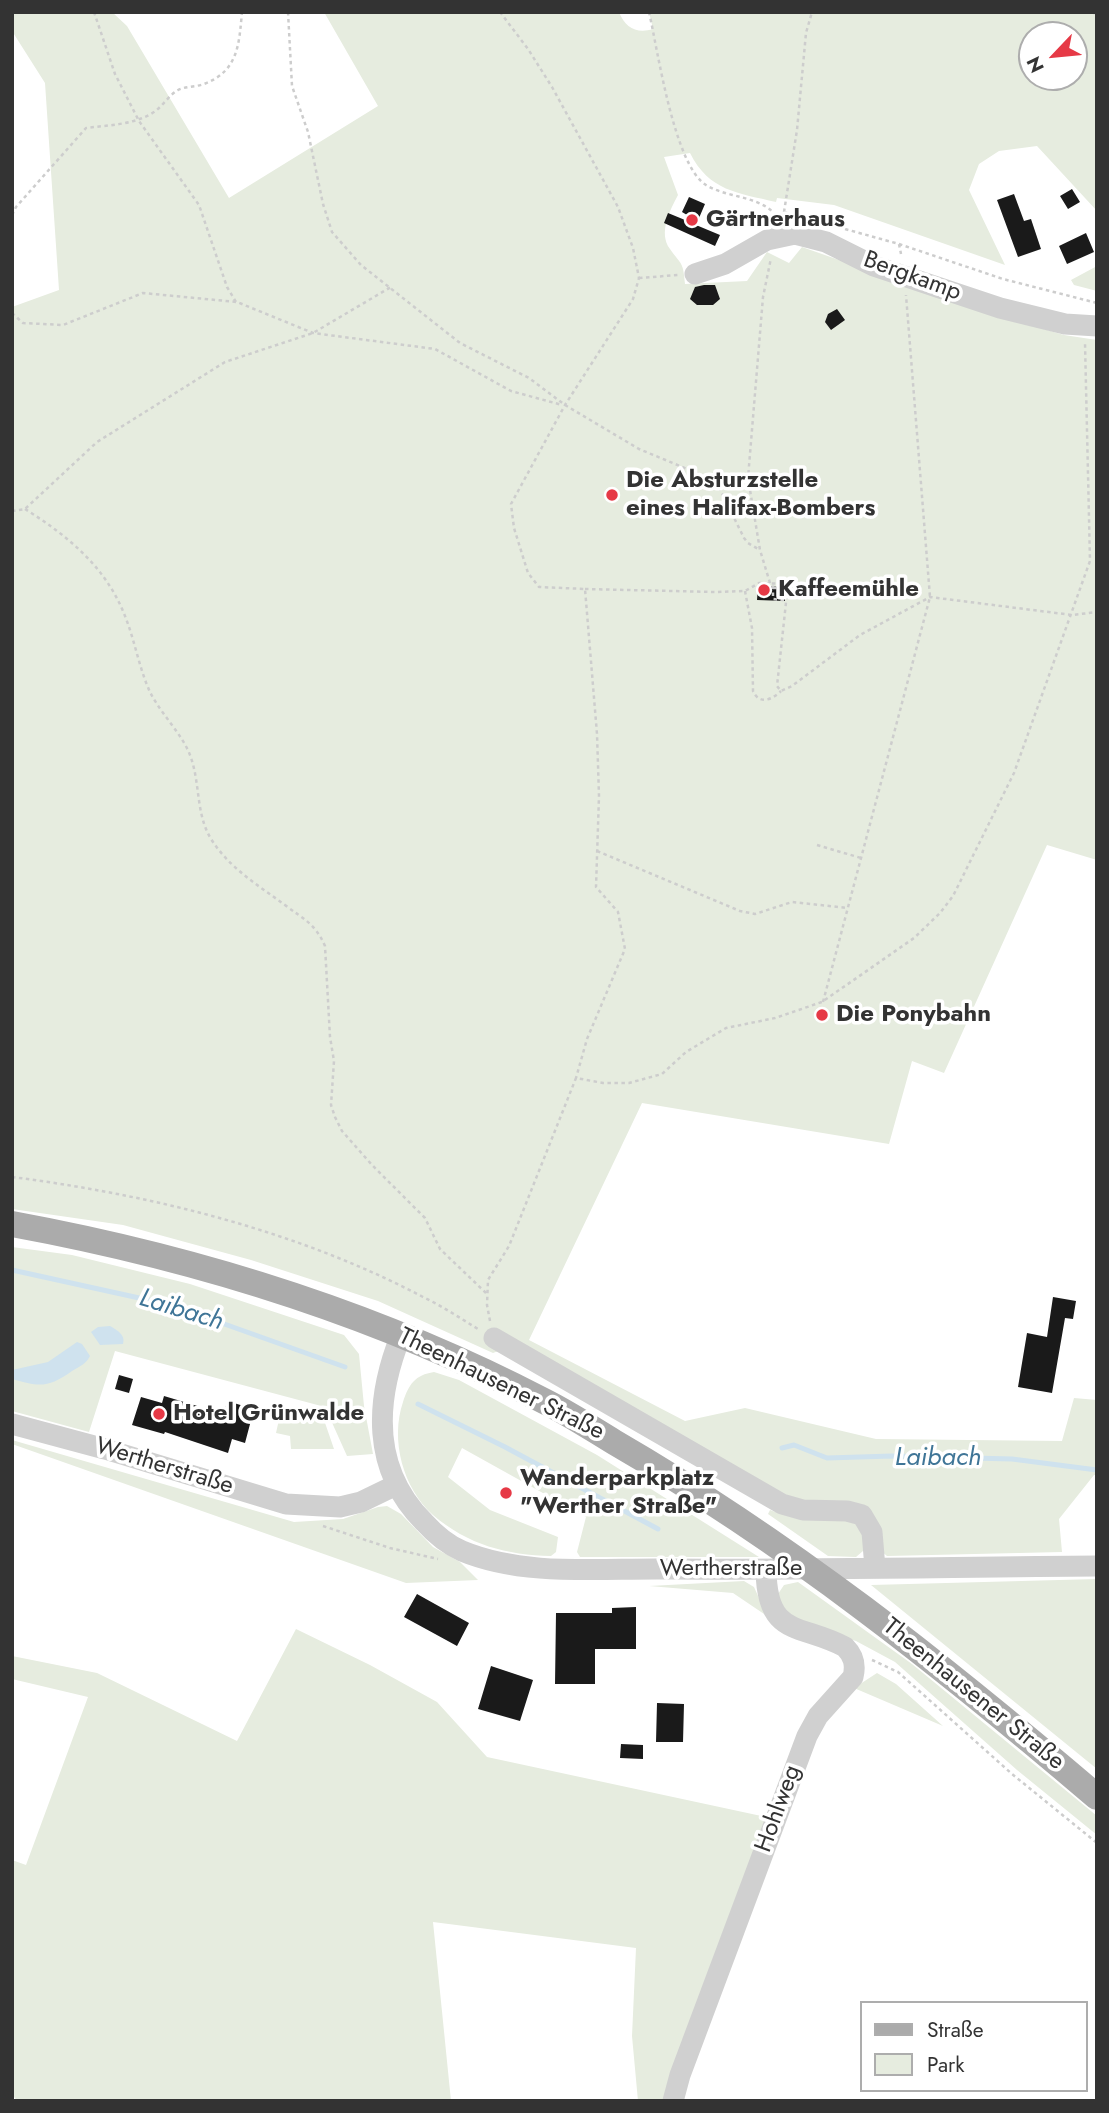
<!DOCTYPE html>
<meta charset="utf-8">
<style>
body{margin:0}
#map{position:relative;width:1109px;height:2113px;overflow:hidden;background:#fff;font-family:Jost,sans-serif}
canvas{display:block}
.frame{position:absolute;inset:0;border:14px solid #333;pointer-events:none}
.legend{position:absolute;left:860px;top:2001px;width:228px;height:91px;box-sizing:border-box;background:#fff;border:2px solid #adadad;margin:0;padding:9px 12px;list-style:none;font-size:21px;color:#333}
.legend li{display:flex;align-items:center;gap:14px;height:35px}
.legend b{width:35px;border:2px solid #adadad}
.north{position:absolute;left:1018px;top:21px;width:70px;height:70px;box-sizing:border-box;background:#fff;border:2px solid #adadad;border-radius:50%;rotate:244deg;font-size:19px;font-weight:700;line-height:28px;text-align:center;color:#333}
.north::after{content:'';display:block;margin:auto;width:24px;height:32px;background:#e63946;clip-path:polygon(50% 0,100% 100%,50% 72%,0 100%)}
</style>
<div id="map">
<canvas width="1109" height="2113"></canvas>
<div class="frame"></div>
<ul class="legend">
<li><b style="height:9px;background:#ababab"></b>Straße</li>
<li><b style="height:19px;background:#e6ecdf"></b>Park</li>
</ul>
<div class="north">N</div>
</div>
<script>
const ctx = document.querySelector('canvas').getContext('2d');
ctx.lineJoin = 'round';
function fillPath(path, color) {
  ctx.fillStyle = color;
  ctx.fill(path, 'evenodd');
}
function stroke(path, color, width, dash) {
  ctx.strokeStyle = color;
  ctx.lineWidth = width;
  ctx.lineCap = dash ? 'butt' : 'round';
  ctx.setLineDash(dash || []);
  ctx.stroke(path);
}
function label(font, color, halo, rows, align = 'center') {
  ctx.font = font + ' Jost,sans-serif';
  ctx.lineWidth = 7;
  ctx.setLineDash([]);
  ctx.textBaseline = 'middle';
  ctx.strokeStyle = halo;
  ctx.fillStyle = color;
  for (const [text, x, y, turn = 0] of rows) {
    ctx.save();
    ctx.translate(x, y);
    ctx.rotate((+turn || 0) * Math.PI / 180);
    ctx.textAlign = isNaN(turn) ? turn : align;
    if (halo) ctx.strokeText(text, 0, 0);
    ctx.fillText(text, 0, 0);
    ctx.restore();
  }
}
fillPath(new Path2D(`
 M12,12H112L127,26L229,198L378,106L324,12H619C625,28 637,34 653,29L649,12H1097V211L1037,146L999,151L979,164L969,190L1005,265L834,205L777,198L776,202C738,193 709,191 690,153L664,157L678,195C670,210 658,233 670,249C682,266 683,261 685,284L747,281L767,252L789,263L802,247L996,315L1064,335L1097,340V860L1047,845L944,1073L912,1061L889,1144L642,1103L529,1340L685,1421L745,1408L876,1439L1062,1441L1074,1398L1097,1400V1475H1094L1059,1519L1062,1552L887,1556L881,1551L877,1529L807,1502L778,1495L520,1343L493,1353L378,1301L251,1260L123,1225L12,1209V307L59,290L45,83L12,31ZM1032,35H1074V77H1032Z
 M1097,266V291L1074,285L1071,280Z
 M12,1247L72,1255L190,1284L344,1335L359,1354L364,1406L373,1454L347,1456L325,1407L115,1351L89,1432L12,1411Z
 M434,1372L459,1380L597,1455L759,1557H580L577,1552L586,1517L462,1448L448,1477L490,1510L558,1537L556,1552L551,1556C507,1555 468,1545 433,1515C403,1488 390,1440 403,1402C409,1384 415,1375 434,1372Z
 M297,1410L323,1417L334,1449H291L290,1436L276,1433L280,1415Z
 M12,1440L294,1522L343,1519L378,1507L387,1506L401,1514L433,1547L460,1562L478,1580L406,1583L12,1444Z
 M770,1510L781,1514L847,1517L865,1530L863,1551L856,1557L828,1556L768,1514Z
 M1097,1579V1769L871,1585Z
 M744,1581L754,1587L767,1616L733,1593L649,1586Z
 M798,1582L912,1664L1097,1816V1835L1017,1770L895,1662L856,1641L791,1621L776,1597L784,1585Z
 M296,1629L370,1665L437,1702L487,1757L766,1817L665,2101H638L632,2036L636,1948L433,1922L451,2101H17L12,2094V1860L26,1865L88,1697L12,1679V1656L97,1673L237,1741Z
 M877,1673L896,1684L943,1726L854,1688Z`), '#e6ecdf');
fillPath(new Path2D(`
 M110,1326C117,1330 126,1335 123,1344L100,1345L91,1332L98,1327Z
 M77,1342L82,1344L90,1356C86,1364 79,1367 72,1371C48,1388 40,1387 12,1379V1370L48,1362Z`), '#cfe2ee');
stroke(new Path2D(`
 M12,1270L171,1305L345,1367
 M418,1404L505,1447L658,1529
 M782,1448L794,1445L827,1458L892,1456L1012,1459L1097,1470`), '#cfe2ee', 5);
fillPath(new Path2D(`
 M1072,189L1080,202L1068,209L1060,196Z
 M1014,194L1024,221L1031,219L1041,249L1018,257L997,200Z
 M689,197L705,204L696,225L720,235L715,246L664,223L668,213L685,220L687,215L682,212Z
 M1086,233L1094,252L1067,264L1059,246Z
 M704,285H715L720,299L713,305H697L690,299L695,287Z
 M837,309L845,320L831,330L825,322L828,314Z
 M758,586L785,587V601L757,600Z
 M1053,1297L1076,1301L1073,1319L1065,1318L1052,1393L1018,1387L1027,1333L1047,1337Z
 M119,1375L133,1379L129,1393L115,1389Z
 M164,1396L224,1414L227,1401L254,1409L245,1443L232,1439L228,1453L165,1432L164,1434L132,1425L141,1397L162,1403Z
 M417,1594L469,1623L457,1646L404,1617Z
 M636,1607V1649H595V1684H555L556,1613H612V1608Z
 M491,1666L533,1680L520,1721L478,1709Z
 M657,1703L684,1704L683,1742H656Z
 M621,1744L643,1745V1759L620,1758Z`), '#1a1a1a');
stroke(new Path2D(`
 M94,12L115,74L139,121L199,205L227,287L236,302
 M288,12L292,86L308,132L323,204L332,232L361,265L460,343L529,378L565,405L639,449L716,481L748,478
 M500,12L528,49L552,87L618,207L633,248L639,278L633,299L565,405L511,504L514,528L528,573L539,587L585,589L597,734L599,796L596,887L618,912L625,949L587,1039L576,1078
 M649,12C658,51 674,165 706,185C729,199 762,195 778,218
 M1092,12L1097,15
 M784,212L797,130L806,33L812,12
 M12,215L16,207L86,128C109,125 134,125 154,112C163,106 169,95 178,90C186,86 196,87 204,84C239,71 239,43 242,12
 M778,216L784,212L791,214
 M845,229L899,244L1003,279L1097,303
 M899,244L901,254
 M639,278L678,275
 M12,313L23,323L63,325L143,293L237,302L313,333L435,349L511,391L562,405
 M716,481L744,538L748,543L760,550
 M25,509C68,536 106,567 125,616C135,641 139,668 150,692C161,714 182,734 190,755C201,784 195,816 213,842C231,869 259,886 285,905C303,919 315,923 325,946L330,1037L334,1061L331,1105L335,1117L342,1131L372,1165L425,1218L440,1249L486,1293
 M12,511L25,509L97,442L225,362L313,333L391,287
 M770,583L760,550L748,478L763,297L771,258
 M773,588H783V600L773,599V585
 M585,589L715,592L745,591L759,583L788,584L777,686L781,691L792,686L860,635L930,597L1072,615L1097,612
 M745,591L752,628L753,691C759,705 772,700 781,691
 M817,845L861,858
 M597,851L740,911L755,914L792,902L848,908
 M823,1002L930,597L906,295
 M12,1177C152,1195 298,1231 423,1297C442,1306 460,1318 478,1329
 M490,1321L487,1305L488,1280L509,1246L576,1078L603,1083H629L662,1074L686,1052L726,1028L775,1018L822,1002L914,938L940,913L953,896L1014,773L1090,561L1085,343
 M323,1526L390,1548L438,1559
 M872,1660L898,1672L1012,1774L1097,1843`), '#cdcdcd', 2.5, [3.5, 3.5]);
stroke(new Path2D(`
 M695,274L725,264L767,240L795,234L826,242L874,266L1000,308L1065,324L1097,326
 M401,1335C375,1400 371,1469 424,1522C434,1533 448,1545 462,1551C525,1577 600,1568 667,1569C810,1570 953,1567 1097,1566
 M494,1338L782,1504L803,1510L847,1511L862,1515L872,1532L875,1568
 M12,1424L105,1449L286,1504L340,1507L361,1502L396,1485
 M673,2101L680,2075L807,1736L818,1716L853,1677C856,1665 854,1656 845,1647C800,1623 767,1638 766,1570`), '#d0d0d0', 21);
stroke(new Path2D(`
 M12,1224C197,1258 377,1314 544,1401C568,1413 591,1428 614,1442C790,1544 942,1665 1097,1797`), '#ababab', 26);
for (const [x, y, r, color] of [
 [692,220,7,"#e63946"],
 [612,495,7,"#e63946"],
 [764,590,7,"#e63946"],
 [822,1015,7,"#e63946"],
 [159,1414,7,"#e63946"],
 [506,1493,7,"#e63946"]
]) {
  const dot = new Path2D();
  dot.arc(x, y, r, 0, 2 * Math.PI);
  ctx.fillStyle = color;
  ctx.fill(dot);
  stroke(dot, '#fff', 2.5);
}
label('bold 24px', '#333', '#fff', [
 ["Gärtnerhaus",706,220],
 ["Die Absturzstelle",626,481],
 ["eines Halifax-Bombers",626,509],
 ["Kaffeemühle",778,590],
 ["Die Ponybahn",836,1015],
 ["Hotel Grünwalde",173,1414],
 ["Wanderparkplatz",520,1479],
 ["\"Werther Straße\"",520,1507]
], 'left');
label('24px', '#333', '#fff', [
 ["Bergkamp",912,277,20],
 ["Theenhausener Straße",501,1385,26],
 ["Wertherstraße",164,1467,17],
 ["Wertherstraße",731,1569],
 ["Theenhausener Straße",973,1695,39],
 ["Hohlweg",779,1809,-70]
]);
label('italic 26px', '#3f7597', '#fff', [
 ["Laibach",181,1311,17],
 ["Laibach",938,1459]
]);
</script>
